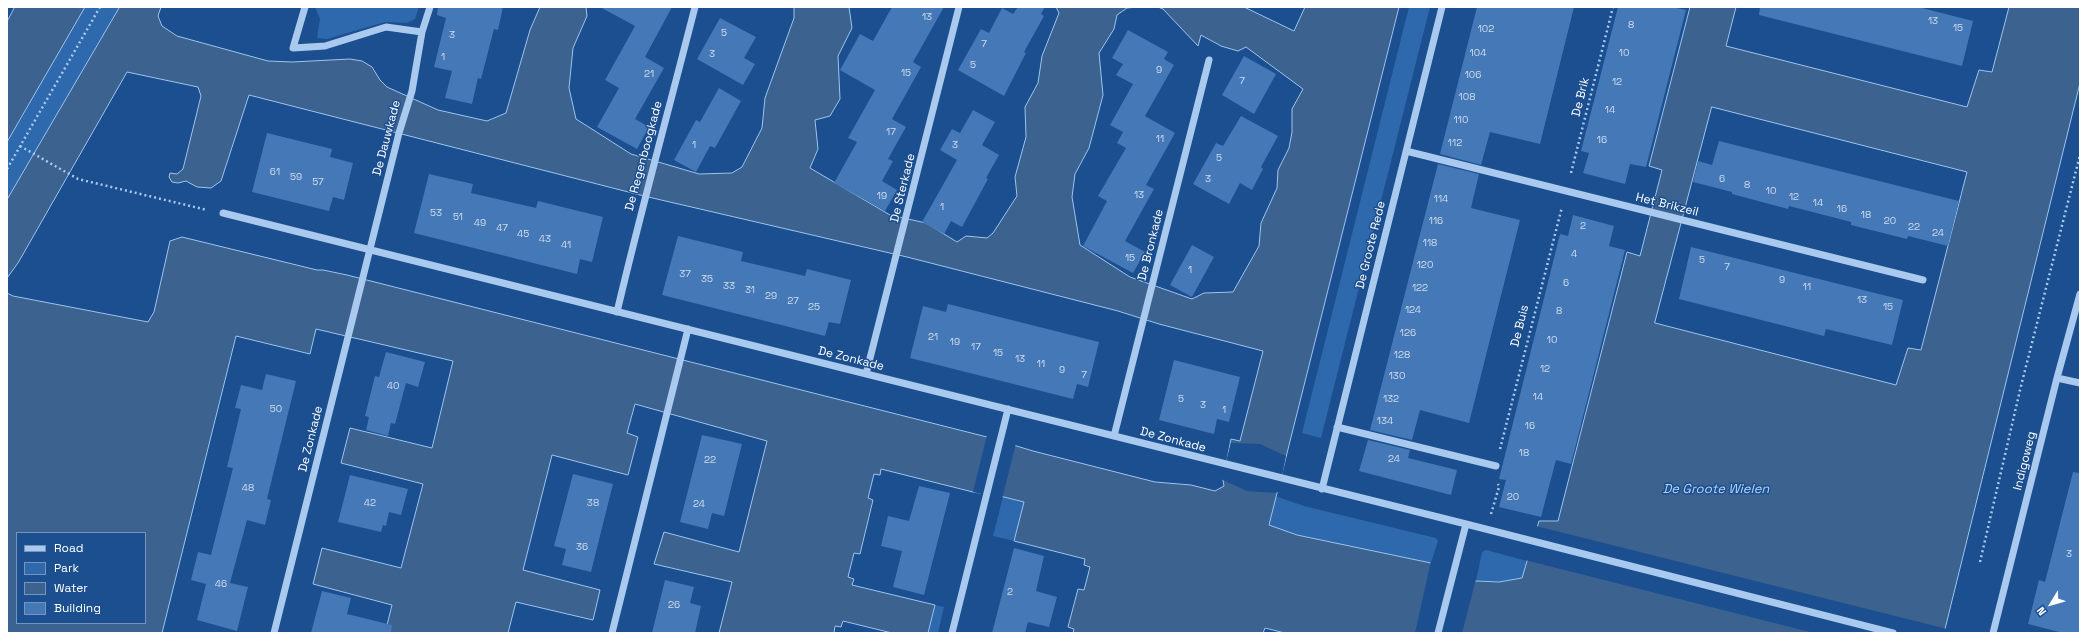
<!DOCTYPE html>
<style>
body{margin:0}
#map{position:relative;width:2087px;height:640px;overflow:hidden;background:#1b4f8f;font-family:"Space Grotesk",sans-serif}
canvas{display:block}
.frame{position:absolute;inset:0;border:8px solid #fff;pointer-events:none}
.legend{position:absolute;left:16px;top:532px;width:130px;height:92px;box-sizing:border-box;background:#1b4f8f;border:1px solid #7695bc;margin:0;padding:5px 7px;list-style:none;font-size:12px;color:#fff}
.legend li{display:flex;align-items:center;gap:8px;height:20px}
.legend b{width:20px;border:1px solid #7695bc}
.north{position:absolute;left:2031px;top:584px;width:40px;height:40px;-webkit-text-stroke:3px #1b4f8f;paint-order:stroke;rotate:233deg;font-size:11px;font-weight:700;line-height:16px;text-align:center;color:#fff}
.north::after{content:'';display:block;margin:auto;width:14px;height:18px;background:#fff;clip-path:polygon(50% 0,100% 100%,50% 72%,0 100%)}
</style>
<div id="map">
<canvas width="2087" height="640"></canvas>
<div class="frame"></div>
<ul class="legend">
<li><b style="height:5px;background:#a9c9ee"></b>Road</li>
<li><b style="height:11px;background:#2e69ad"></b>Park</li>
<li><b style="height:11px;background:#3c6290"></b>Water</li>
<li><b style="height:11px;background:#4478b7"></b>Building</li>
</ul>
<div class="north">N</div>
</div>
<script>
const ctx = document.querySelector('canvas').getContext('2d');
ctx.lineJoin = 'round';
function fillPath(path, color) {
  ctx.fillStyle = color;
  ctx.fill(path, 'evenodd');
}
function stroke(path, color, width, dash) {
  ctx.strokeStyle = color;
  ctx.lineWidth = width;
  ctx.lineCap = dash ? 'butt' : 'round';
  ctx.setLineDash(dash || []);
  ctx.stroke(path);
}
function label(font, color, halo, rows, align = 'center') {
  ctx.font = font + ' "Space Grotesk",sans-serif';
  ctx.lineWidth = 3;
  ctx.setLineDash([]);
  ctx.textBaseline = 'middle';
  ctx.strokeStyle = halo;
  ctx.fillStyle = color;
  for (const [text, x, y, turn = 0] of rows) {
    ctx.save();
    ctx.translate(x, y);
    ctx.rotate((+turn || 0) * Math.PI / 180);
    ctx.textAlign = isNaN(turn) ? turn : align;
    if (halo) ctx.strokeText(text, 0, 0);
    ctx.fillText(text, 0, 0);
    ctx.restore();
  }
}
fillPath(new Path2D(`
 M85,7H120L7,200V142Z
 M419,7L415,19L407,23L385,22L327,39L317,38L320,19L315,7Z
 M1409,7H1430L1321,438L1302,433Z
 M1275,496L1304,506L1436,538L1438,541L1431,563L1297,535L1268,525Z
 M1003,497L1024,502L1014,541L993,536Z
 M1486,550L1527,561L1523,578L1499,582L1476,581L1482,552Z
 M935,605L944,607L938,633H928Z`), '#2e69ad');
const water = new Path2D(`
 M15,7H85L7,142V22Z
 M120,7H161L158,16L162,26L177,36L268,61L292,62L350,59L362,61L372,67L380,80L387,87L438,110L487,121L506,113L530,30L540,7H586L587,16L573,48L569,88L576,119L631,154L699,174L732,173L742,167L762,128L765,98L794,18V7H849L852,28L838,56L840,99L830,116L815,120L818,149L810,168L890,215L926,223L957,242L966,236L987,238L993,233L1017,196L1015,177L1026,137L1025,107L1038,83L1042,56L1059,13L1056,7H1139L1127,8L1117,15L1114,29L1099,53L1103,95L1089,148L1075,174L1072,197L1080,245L1130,277L1192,299L1204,293L1233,292L1259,246L1261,223L1277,188L1278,170L1289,148L1292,132V109L1303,89L1246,47L1238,51L1221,46L1201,35L1198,46L1163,9L1158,7H1244L1294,31L1305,7H1399L1269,525L1297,535L1431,563L1476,581L1499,582L1522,578L1539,521H1558L1627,252L1640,256L1662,170L1649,166L1690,7H1736L1726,46L1967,107L1979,70L1992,72L2009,7H2080V83L1944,633H1285L1265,628L1263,633H1073L1074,629L1068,627L1078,589L1084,590L1090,567L1084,565L1085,559L1014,541L1024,502L1004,497L973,492L881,469L880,475L874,474L868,498L873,500L860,554L854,553L848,577L854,579L852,585L935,605L928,633H892L843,621L841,627L835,626L834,633H719L732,582L654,564L664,532L739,552L767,441L635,404L627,433L638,437L628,475L552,455L523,570L600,590L593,620L516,602L508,633H385L392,605L313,584L322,548L401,568L423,484L341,463L350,428L432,448L453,361L316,329L310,354L236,336L162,633H7V293L13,296L148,322L154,312L170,241L182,237L317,270H323L347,275L987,437L1033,451L1155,482L1191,485L1215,491L1224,486L1223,480L1231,439L1240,441L1263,351L1159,324L1118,311L907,257L644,196L249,95L221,181L211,188L197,187L186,181L178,183L172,182L169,177L170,173L177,174L183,169L201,96L198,87L127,72L18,263L7,278V200ZM1712,107L1967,172L1921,350L1908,348L1896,385L1655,323ZM17,533H145V623H17Z`);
fillPath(water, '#3c6290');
stroke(water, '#9cc4f0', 1);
fillPath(new Path2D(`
 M987,435L1016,443L1002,499L973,492Z
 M1231,443L1260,444L1286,456L1279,491L1276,493L1247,491L1221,479Z
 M1536,526L1947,629L1946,633H1814L1525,560Z
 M1431,561L1476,579L1462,633H1415Z`), '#1b4f8f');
fillPath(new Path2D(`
 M438,7H503L498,30L494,29L481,79L478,78L472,104L445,98L452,71L434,67L446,18L437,15Z
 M600,7H672L645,57L664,68L635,119L649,127L637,149L597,127L619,88L605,80L635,26Z
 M892,7H944L913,62L921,67L892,119L906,127L888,159L893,161L882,181L897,190L885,211L834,183L857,142L848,138L875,90L840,70L860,34L873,41Z
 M1018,7H1045L1041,14L1044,16L1024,52L1026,53L1004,96L958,70L981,29L989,33L1002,8L1013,14Z
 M1477,7H1574L1540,144L1490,132L1481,165L1440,154Z
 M1618,7H1672L1686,10L1646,167L1630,164L1625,184L1583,173L1589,153L1581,151Z
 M1760,7H1918L1973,21L1962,66L1759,15Z
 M720,18L756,37L744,58L755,64L743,85L697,59Z
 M1128,30L1168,52L1164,59L1174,65L1145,116L1175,133L1146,185L1154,189L1125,241L1145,252L1133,273L1083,246L1107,201L1098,196L1126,148L1117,143L1123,132L1110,125L1133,84L1116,75L1123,64L1112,58Z
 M1244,56L1276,74L1254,114L1222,95Z
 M719,88L741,101L715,148L710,146L696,172L674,160L696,120L700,122Z
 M973,110L995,122L982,145L999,155L986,178L988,179L962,227L951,221L944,234L922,222L957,160L940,150L952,129L960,133Z
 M1241,116L1278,136L1261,167L1263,169L1252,190L1240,183L1229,204L1193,184L1216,143L1223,146Z
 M267,133L332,149L330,157L353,163L344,200L333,197L329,211L252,192Z
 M1719,141L1959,201L1948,246L1908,236L1907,239L1851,225V222L1828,216L1789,206L1788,209L1732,194V192L1693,182L1698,161L1712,165Z
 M1438,164L1479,174L1471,208L1520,220L1469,423L1420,410L1412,440L1370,430Z
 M429,174L473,184L471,193L536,208L538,201L603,217L592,262L580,259L577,274L414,233Z
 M1573,215L1614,226L1609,246L1625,250L1571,464L1556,460L1541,517L1499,507L1506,480L1499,479L1560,234L1568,236Z
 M678,236L743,252L741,261L805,276L807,269L851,280L840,324L829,322L825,336L662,295Z
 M1192,245L1214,257L1192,297L1170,285Z
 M1691,247L1903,300L1892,345L1826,329L1824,336L1679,299Z
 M948,304L1099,342L1088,387L1077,384L1073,399L910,358L923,306L946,312Z
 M386,352L425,362L418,387L406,383L395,424L391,423L388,436L366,430L369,417L365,416L375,376L379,377Z
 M1174,360L1240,377L1229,422L1217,419L1214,434L1159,420Z
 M266,374L296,381L267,499L271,500L265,525L247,520L230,583L248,587L237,631L197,620L206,584L191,580L198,552L211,555L233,468L227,467L241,409L235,408L241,385L262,390Z
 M702,435L742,444L724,516L712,513L708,529L680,522Z
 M1368,440L1410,450L1408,458L1457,470L1451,495L1359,471Z
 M2073,472L2080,473V633H2063L2028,624L2039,580L2045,582Z
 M573,474L613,484L591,572L562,565L566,549L554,546Z
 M350,475L408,489L401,515L389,512L386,526L383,525L381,532L338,522Z
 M919,486L950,493L924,595L893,587L902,551L881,546L888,516L909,521Z
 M1014,548L1044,556L1036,591L1057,597L1049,627L1028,622L1025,633H992Z
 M665,580L694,587L690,603L701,606L695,633H652Z
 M322,591L351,598L347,614L392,625L391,633H311Z`), '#4478b7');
stroke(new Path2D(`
 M20,146L78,179L207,210
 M7,169L100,7
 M1571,173L1613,7
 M1500,449L1562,207
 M1491,514L1499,487L1498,484
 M1980,562L2021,386L2080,155`), '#a9c9ee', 2.5, [2, 3]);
stroke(new Path2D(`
 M305,7L293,48L325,46L386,27L422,32
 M1406,151L1923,280
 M223,213L1466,524L1893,633
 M617,312C641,210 669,109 695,7
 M866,374L959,7
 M2057,378L2080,383
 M1337,427L1496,466
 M1114,436L1209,60
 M1322,489L1442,7
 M274,633L399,133L412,91L422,32L430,7
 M612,633L688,329
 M952,633L1008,409
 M1438,633L1466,524
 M1993,633L2057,378L2080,294`), '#a9c9ee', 7);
label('10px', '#d0dded', null, [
 ["13",927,17],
 ["13",1933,21],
 ["8",1631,25],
 ["15",1958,28],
 ["102",1486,29],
 ["5",724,33],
 ["3",452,35],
 ["7",984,44],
 ["104",1478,53],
 ["10",1624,53],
 ["3",712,54],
 ["1",443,57],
 ["5",973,65],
 ["9",1159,70],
 ["15",906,73],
 ["21",649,74],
 ["106",1473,75],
 ["7",1242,81],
 ["12",1617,82],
 ["108",1467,97],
 ["14",1610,110],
 ["110",1461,120],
 ["17",891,132],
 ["11",1160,139],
 ["16",1602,140],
 ["112",1455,143],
 ["1",694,145],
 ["3",955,145],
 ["5",1219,158],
 ["61",275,172],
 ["59",296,177],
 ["3",1208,179],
 ["6",1722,179],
 ["57",318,182],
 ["8",1747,185],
 ["10",1771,191],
 ["13",1139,195],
 ["19",882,196],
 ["12",1794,197],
 ["114",1441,199],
 ["14",1818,203],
 ["1",942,207],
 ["16",1842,209],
 ["53",436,213],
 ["18",1866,215],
 ["51",458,217],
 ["116",1436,221],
 ["20",1890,221],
 ["49",480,223],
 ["2",1583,226],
 ["22",1914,227],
 ["47",502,228],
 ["24",1938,233],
 ["45",523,234],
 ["43",545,239],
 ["118",1430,243],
 ["41",566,245],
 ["4",1574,254],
 ["15",1130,258],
 ["5",1702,260],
 ["120",1425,265],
 ["7",1727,267],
 ["1",1190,270],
 ["37",685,274],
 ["35",707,279],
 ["9",1782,280],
 ["6",1566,283],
 ["33",729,286],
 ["11",1807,287],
 ["122",1420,288],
 ["31",750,290],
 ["29",771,296],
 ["13",1862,300],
 ["27",793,301],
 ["25",814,307],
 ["15",1888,307],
 ["124",1413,310],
 ["8",1559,311],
 ["126",1408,333],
 ["21",933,337],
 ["10",1552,340],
 ["19",955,342],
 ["17",976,347],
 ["15",998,353],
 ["128",1402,355],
 ["13",1020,359],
 ["11",1041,364],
 ["12",1545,369],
 ["9",1062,370],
 ["7",1084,375],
 ["130",1397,376],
 ["40",393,386],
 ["14",1538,397],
 ["5",1181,399],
 ["132",1391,399],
 ["3",1203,405],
 ["50",276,409],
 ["1",1224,410],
 ["134",1385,421],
 ["16",1530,426],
 ["18",1524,453],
 ["24",1394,459],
 ["22",710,460],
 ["48",248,488],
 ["20",1513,497],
 ["42",370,503],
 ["38",593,503],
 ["24",699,504],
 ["36",582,547],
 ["3",2069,554],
 ["46",221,584],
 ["2",1010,592],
 ["26",674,605]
]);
label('12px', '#fff', '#1b4f8f', [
 ["De Brik",1581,97,-76],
 ["De Dauwkade",387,138,-75],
 ["De Regenboogkade",644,156,-75],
 ["De Sterkade",903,188,-76],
 ["Het Brikzeil",1667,205,14],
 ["De Bronkade",1151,245,-76],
 ["De Groote Rede",1371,245,-76],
 ["De Buis",1520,326,-76],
 ["De Zonkade",851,359,14],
 ["De Zonkade",311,439,-76],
 ["De Zonkade",1173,440,15],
 ["Indigoweg",2025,461,-76]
]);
label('italic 13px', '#b5d3f5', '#1b4f8f', [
 ["De Groote Wielen",1716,489]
]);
</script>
